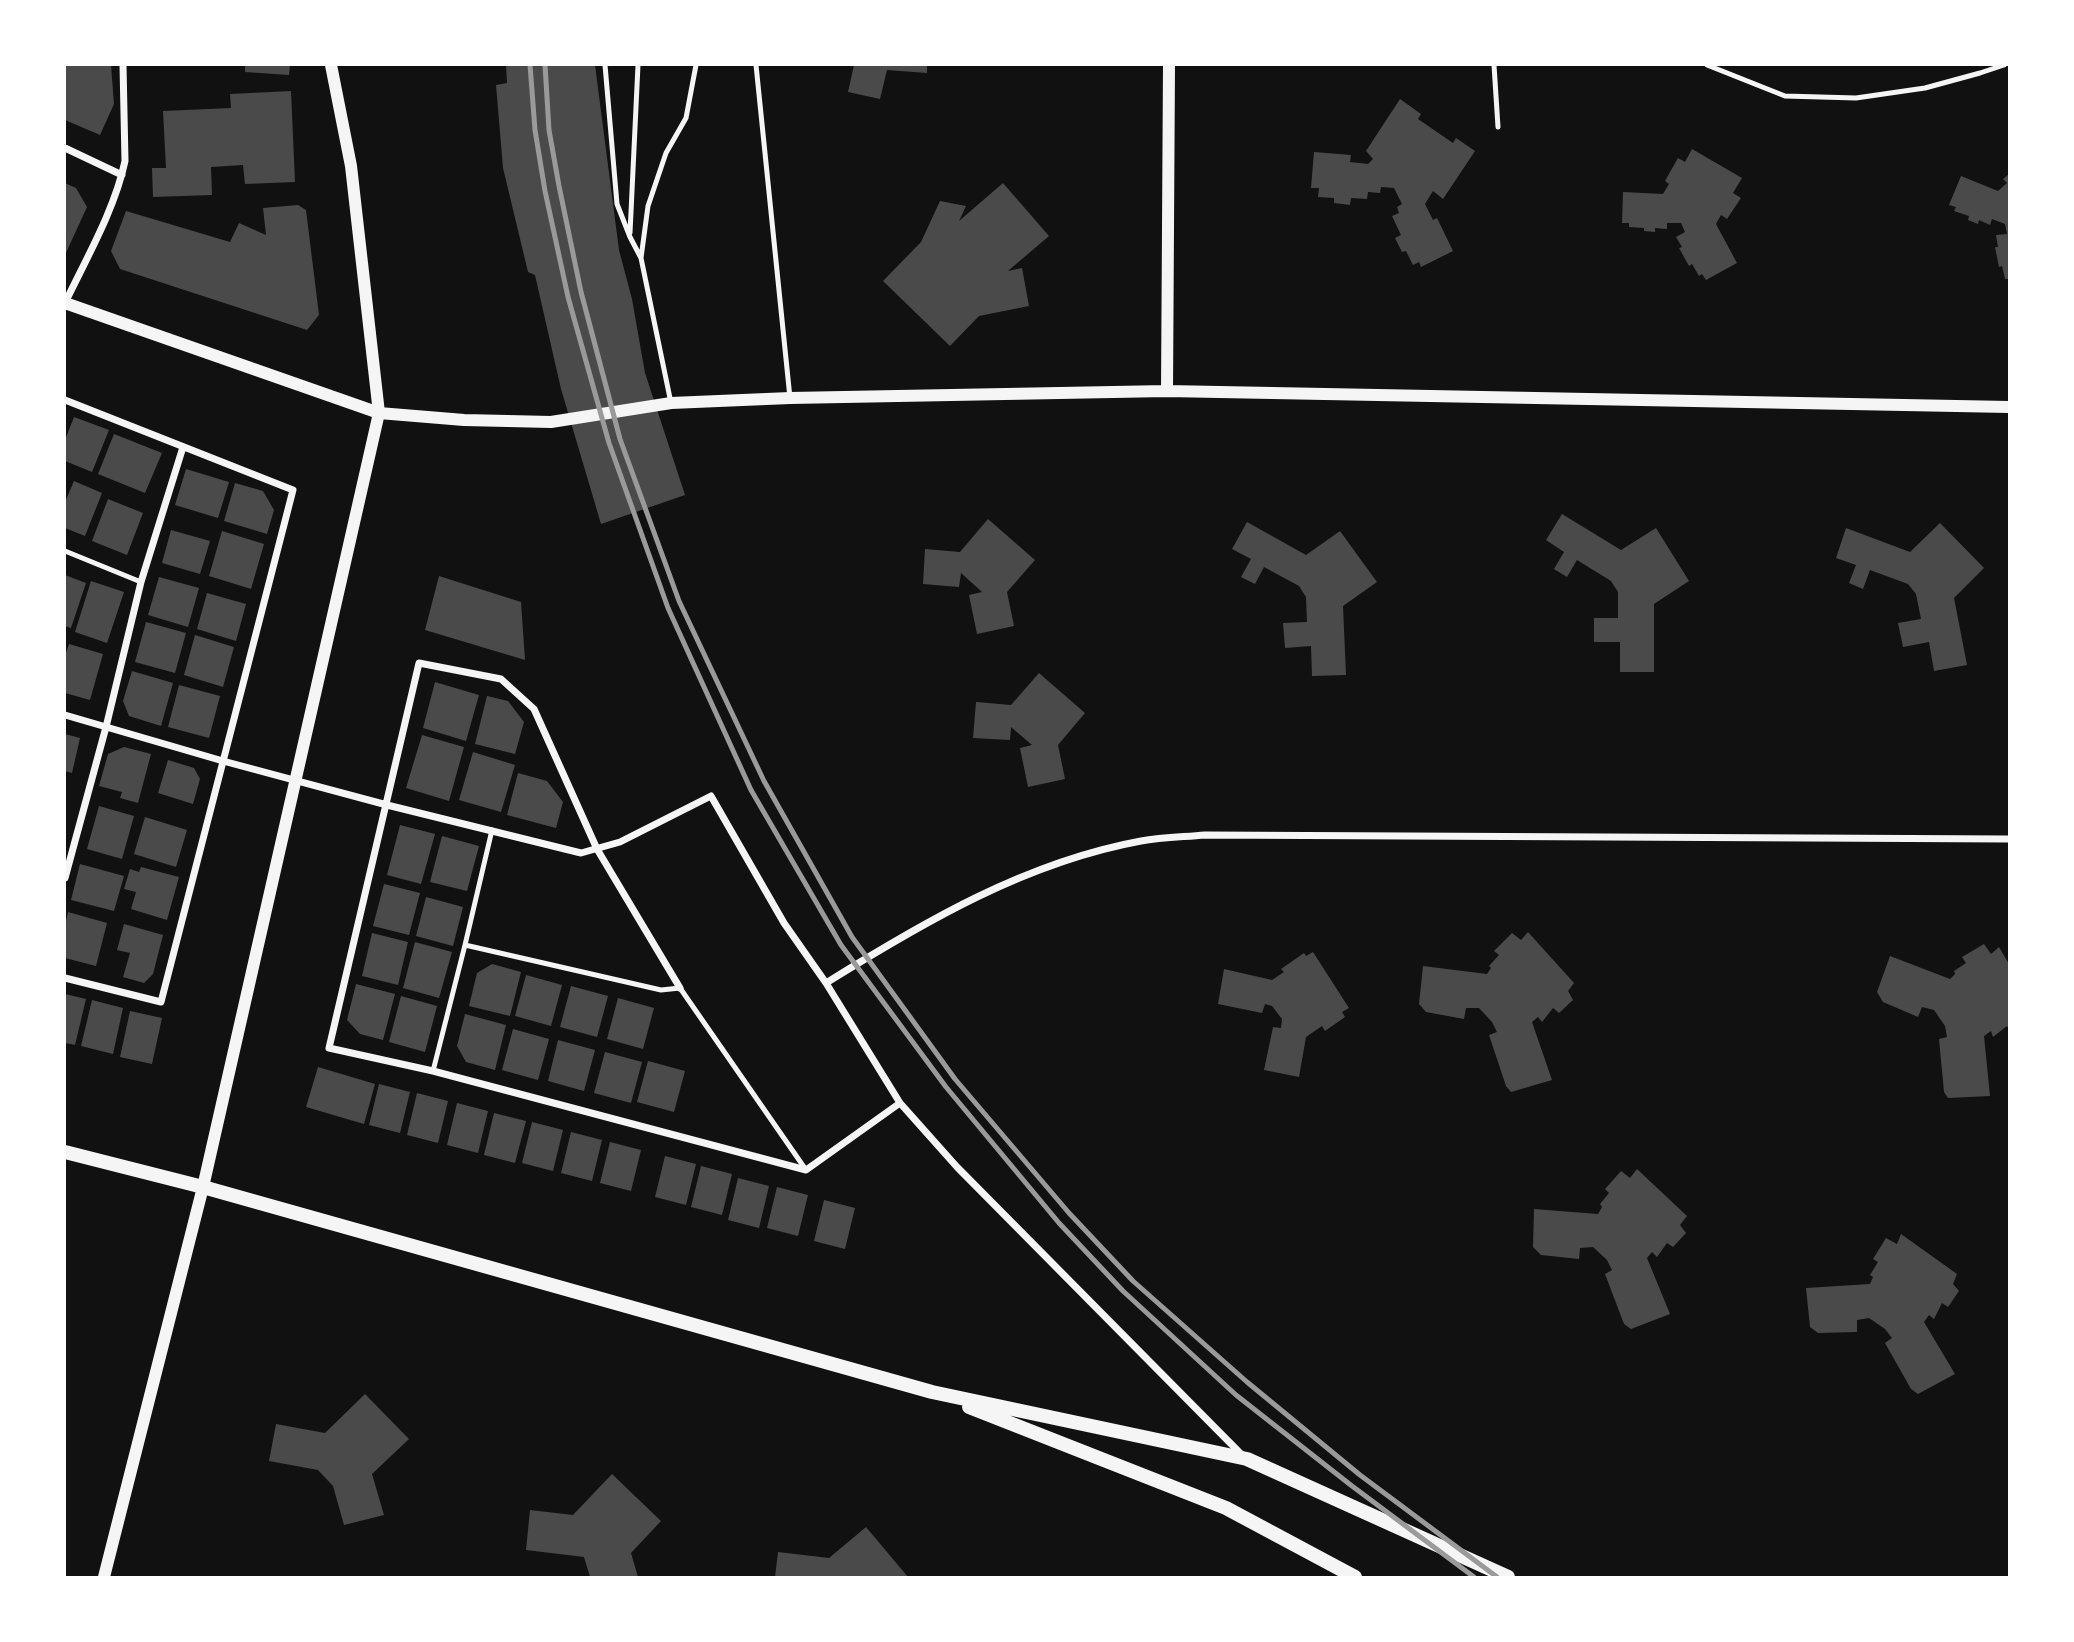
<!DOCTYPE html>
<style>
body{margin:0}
#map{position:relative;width:2074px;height:1642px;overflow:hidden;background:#111;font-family:Signika,sans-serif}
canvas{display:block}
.frame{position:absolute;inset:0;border:66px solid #fff;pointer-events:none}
</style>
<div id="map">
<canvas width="2074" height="1642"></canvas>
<div class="frame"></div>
</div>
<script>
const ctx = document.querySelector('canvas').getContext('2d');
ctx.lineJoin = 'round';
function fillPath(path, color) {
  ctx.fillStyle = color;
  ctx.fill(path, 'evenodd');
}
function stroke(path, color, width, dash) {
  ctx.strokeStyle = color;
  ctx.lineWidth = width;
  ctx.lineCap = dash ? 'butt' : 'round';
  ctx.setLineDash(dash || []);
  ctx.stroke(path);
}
fillPath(new Path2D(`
 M65,65H111L114,104L100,135L65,120Z
 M245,65H290L289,75L245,72Z
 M506,65H595L619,250L632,299L645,373L685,495L601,524L561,389L535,275L528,272L503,168L496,85L507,83Z
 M854,65H927V73L887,70L880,99L848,92Z
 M291,91L295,182L245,184L243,165L211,167L212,195L153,197L152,168H166L163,111L231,108L230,94Z
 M1400,99L1421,114L1418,119L1453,143L1456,138L1475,151L1443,199L1433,191L1425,204L1433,220L1437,218L1453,251L1421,267L1419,262L1413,265L1406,251L1402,252L1395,238L1401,235L1392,216L1399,213L1397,207L1402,204L1394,188L1381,187L1380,193L1368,192L1367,199L1351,198L1350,205L1334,203V198L1318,197L1319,188H1311L1314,152L1351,155L1350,162L1368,164L1373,159L1366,151Z
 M1692,149L1742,178L1733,193L1741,198L1727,219L1721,215L1716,224L1737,263L1706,280L1702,274L1699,276L1692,264L1689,266L1679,248L1682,247L1676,237L1685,232L1681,223H1667V229L1655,228V232L1644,231V228L1629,227V223H1622L1623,192L1663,194L1669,184L1665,181L1678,158L1685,162Z
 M2009,174V279H2005L2002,266L1999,267L1995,247H1998L1996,235L2007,234L2005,224L1992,219L1990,225L1979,220L1978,224L1968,220L1969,216L1954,211L1956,207L1949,205L1961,176L1998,191L2007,183L2003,179Z
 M65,183L76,188L87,207L65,255Z
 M1003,183L1049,236L1008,271L1022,268L1029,306L979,316L950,346L883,281L921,242L940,201L966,206L959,221Z
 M298,205L306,210L319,315L307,330L120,269L111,251L126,211L230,242L239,223L266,235L263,208Z
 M74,417L109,430L92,472L65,461V440Z
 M114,434L162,453L145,493L98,474Z
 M186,469L229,482L218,518L175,505Z
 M74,481L102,493L85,536L65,528V502Z
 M235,483L263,491L274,510L267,534L224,521Z
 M108,499L143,513L127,555L92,541Z
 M1562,514L1621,550L1656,528L1689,581L1654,604V672H1620V642H1594V618H1618V592L1611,581L1577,560L1567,577L1554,569L1564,552L1546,540Z
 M988,519L1035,560L1007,592L1014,626L977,634L969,595L982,592L961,573L959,587L923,584L925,549L960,552Z
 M1247,522L1306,555L1340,531L1377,582L1343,606L1346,675L1312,676L1311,646L1285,648L1283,623L1307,622L1306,597L1299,586L1264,567L1255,584L1241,577L1251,559L1232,549Z
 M1940,523L1984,568L1954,598L1967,665L1934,671L1929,642L1903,647L1898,623L1921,619L1916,594L1908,584L1870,570L1863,589L1849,583L1856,565L1836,558L1846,528L1910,552Z
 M171,530L210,541L200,574L162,563Z
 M222,531L264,544L251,589L209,576Z
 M65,575L86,583L71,628L65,626Z
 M439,576L521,602L525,660L425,630Z
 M159,577L199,588L188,627L148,615Z
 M91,581L124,592L107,643L75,632Z
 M207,593L246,604L236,641L197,629Z
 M146,622L186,633L175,673L135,662Z
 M195,635L234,647L223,687L184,675Z
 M69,644L103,654L90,700L65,693V656Z
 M132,671L173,683L161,726L129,716L123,701Z
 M1039,673L1085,713L1058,745L1065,779L1028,787L1020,748L1032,745L1011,727L1010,740L973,738L976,702L1011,705Z
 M435,682L479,695L466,741L423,728Z
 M179,685L220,696L209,738L168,727Z
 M487,696L508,701L524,722L515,754L475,744Z
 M65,734L80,738L72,773L65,771Z
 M422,735L464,747L449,801L406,788Z
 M124,747L151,754L138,803L120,798L122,792L99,786L108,754Z
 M473,752L515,765L501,812L459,800Z
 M168,760L194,768L200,779L193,804L158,793Z
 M518,773L547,781L563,802L556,828L507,815Z
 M99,806L134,816L122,859L87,849Z
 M145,817L187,830L176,867L134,854Z
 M400,825L435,834L421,884L387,875Z
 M442,836L479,846L467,891L430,882Z
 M80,864L124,876L114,911L71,900Z
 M141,867L179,877L167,920L131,909L136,892L124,889L130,869L139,872Z
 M384,884L420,893L409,935L373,926Z
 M426,897L463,907L453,946L416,936Z
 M68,912L107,923L96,966L65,958V926Z
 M124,924L163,935L153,974L144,983L123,977L130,953L117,950Z
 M1528,932L1574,983L1568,991L1573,1000L1559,1013L1553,1008L1542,1022L1538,1017L1532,1022L1552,1080L1511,1092L1506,1086L1489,1035L1497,1032L1492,1022L1479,1008H1466L1464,1019L1426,1012L1419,1004L1423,966L1487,974L1491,968L1489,966L1499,955L1494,951L1512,933L1521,940Z
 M372,933L408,942L398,985L362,976Z
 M415,942L452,952L439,998L403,988Z
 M1984,944L1991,954L1999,947L2009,964V1029L2007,1026L1993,1037L1991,1031L1984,1036L1990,1096L1948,1098L1944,1092L1939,1039L1947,1037L1945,1026L1934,1010L1922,1007L1918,1017L1883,1002L1877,992L1890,956L1950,979L1955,974L1954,971L1966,963L1962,957Z
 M1313,952L1349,1008L1342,1012L1345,1017L1325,1031L1322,1026L1306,1037L1299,1077L1264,1070L1273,1027L1281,1028L1282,1019L1272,1006L1265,1004L1262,1013L1218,1004L1224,969L1272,980L1284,972L1281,969L1304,953L1306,956Z
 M492,964L521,972L510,1016L469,1006L477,973Z
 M526,975L562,985L551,1026L515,1016Z
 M356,984L395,994L383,1040L360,1034L347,1020Z
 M571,986L608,996L597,1037L560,1027Z
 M65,994L86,999L75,1045L65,1043Z
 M401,996L437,1006L425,1052L389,1042Z
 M618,998L654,1008L643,1049L607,1039Z
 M92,1000L123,1008L113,1054L81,1046Z
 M130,1011L162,1018L152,1064L120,1057Z
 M465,1014L506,1025L495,1070L466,1062L457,1046Z
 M513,1029L549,1039L538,1080L502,1070Z
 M558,1040L595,1050L584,1091L548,1081Z
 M605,1052L642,1062L631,1103L594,1093Z
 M648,1061L685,1071L674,1112L637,1102Z
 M318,1067L375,1084L364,1124L306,1107Z
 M379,1084L410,1092L400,1133L369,1125Z
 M417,1093L448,1101L438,1143L407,1135Z
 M457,1103L488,1111L478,1153L447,1145Z
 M494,1113L526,1121L515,1163L484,1155Z
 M532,1122L563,1130L553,1171L522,1163Z
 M571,1132L602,1140L592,1181L561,1173Z
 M610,1142L641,1150L631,1191L600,1183Z
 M665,1156L696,1164L686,1205L655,1197Z
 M701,1166L732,1174L722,1215L691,1207Z
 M1637,1169L1687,1216L1680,1225L1686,1233L1673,1247L1667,1243L1657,1257L1652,1252L1647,1258L1670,1314L1631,1329L1624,1324L1605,1274L1612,1270L1607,1260L1593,1247L1580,1248L1579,1259L1541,1255L1533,1247L1534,1209L1598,1214L1602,1207L1600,1204L1609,1193L1605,1189L1621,1171L1630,1178Z
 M738,1178L769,1186L759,1228L728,1220Z
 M777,1187L808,1195L798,1236L767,1228Z
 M824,1200L855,1208L845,1249L814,1241Z
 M1901,1234L1957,1274L1953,1284L1959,1291L1948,1307L1942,1303L1934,1319L1929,1315L1924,1322L1955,1374L1918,1394L1911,1389L1885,1343L1892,1338L1885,1329L1869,1318L1857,1320V1332L1818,1333L1810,1327L1806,1288L1870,1284L1873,1277L1870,1275L1878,1262L1873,1259L1886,1238L1897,1244Z
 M365,1394L409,1439L372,1474L384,1515L344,1525L333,1486L318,1470L269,1461L276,1424L325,1433Z
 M612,1474L661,1521L631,1553L638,1577H590L584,1557L526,1550L530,1510L573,1515Z
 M866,1527L908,1577H775L778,1552L829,1558Z`), '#4a4a4a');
stroke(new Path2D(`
 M605,65L617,204L630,237L641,258L671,403
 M756,65L790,398
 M1494,65L1498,127
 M1707,65L1785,96L1856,98L1925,88L1980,73L2004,65
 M630,233L638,65
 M641,258L648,206L666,153L686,118L696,65
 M65,551L141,582
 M465,945L661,990L680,988L806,1170
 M433,1071L465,945L492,830`), '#f5f5f5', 5);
stroke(new Path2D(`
 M65,148L122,175
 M65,303C86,259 115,209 125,161L123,65
 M65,400L293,490L161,1002L65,978
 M65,715L223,761L387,805L581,853L620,842L711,796L784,923L826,983L900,1103L957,1167L1244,1457
 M65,878L106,727L141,582L183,447
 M826,983C924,922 1026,862 1141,841C1162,837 1184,837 1205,835L2009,839
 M680,988L597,849L534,709L501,679L419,663L329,1048L433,1071L806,1170L900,1103`), '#f5f5f5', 7);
stroke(new Path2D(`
 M65,303L379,413L464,420L551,422L671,403L790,398L1167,391L2009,407
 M1167,391L1169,65
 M104,1577L203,1187L379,413L351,166L331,65`), '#f5f5f5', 12);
stroke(new Path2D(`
 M65,1152L203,1187L932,1392L1247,1459L1508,1577
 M969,1407L1226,1508L1355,1577`), '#f5f5f5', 14);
stroke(new Path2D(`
 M530,65L535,130L545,191L568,297L609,443L668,608L751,790L841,945L946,1087L1059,1223L1123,1291L1236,1395L1352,1486L1474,1577
 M545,65L549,130L559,186L581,292L620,439L679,601L764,781L852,937L955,1079L1069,1213L1133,1281L1247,1382L1360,1475L1497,1577`), '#9a9a9a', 5);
</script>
